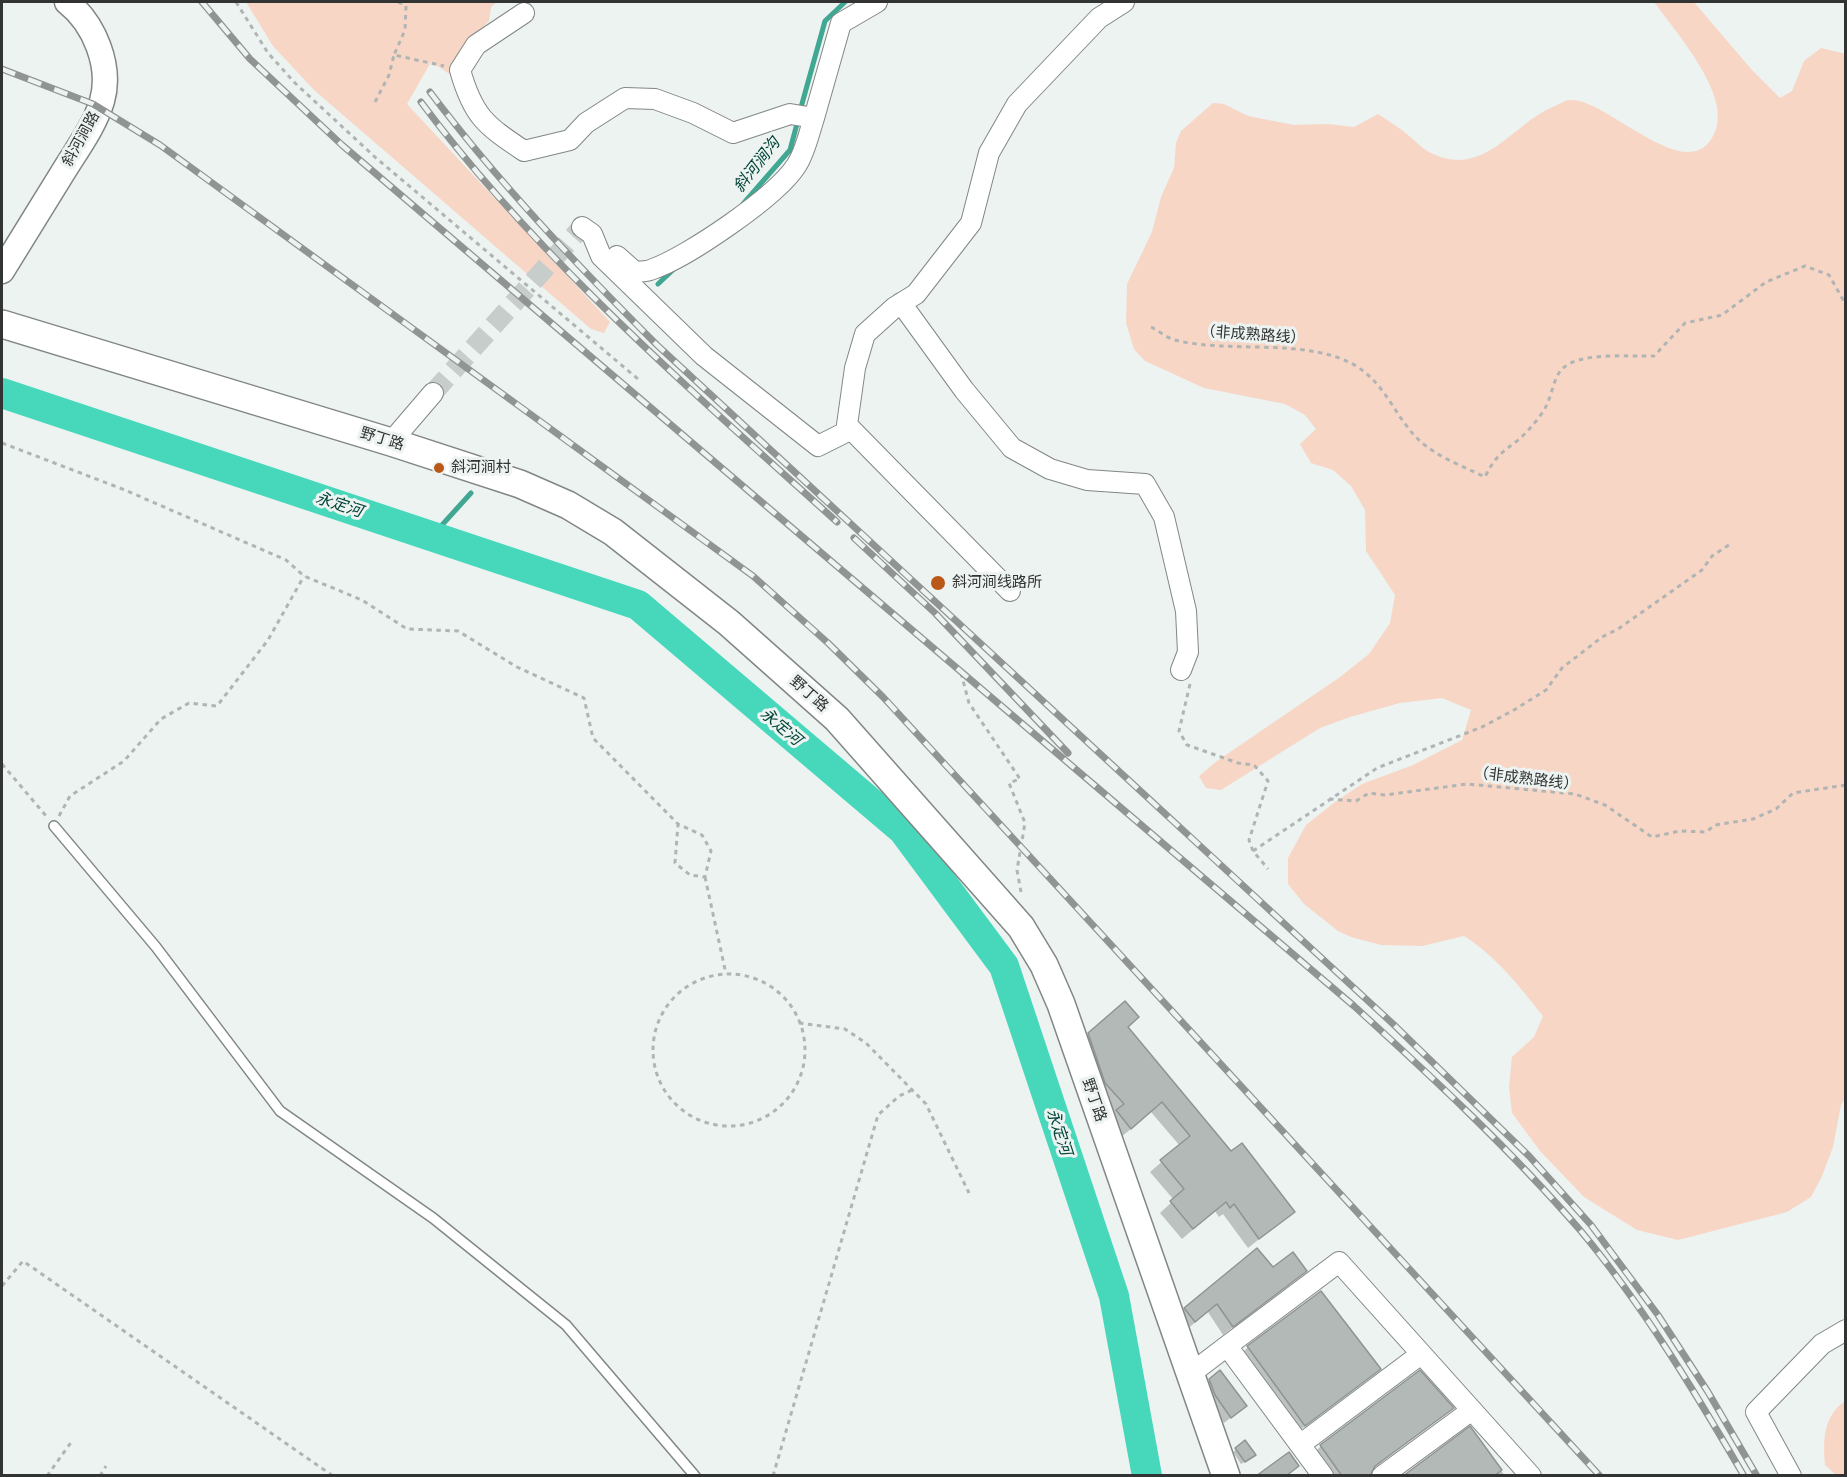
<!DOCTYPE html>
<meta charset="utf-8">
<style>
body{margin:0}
#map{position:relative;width:1847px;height:1477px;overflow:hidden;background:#ecf3f1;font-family:Montserrat,sans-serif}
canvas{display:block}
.frame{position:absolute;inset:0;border:3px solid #313433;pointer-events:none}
</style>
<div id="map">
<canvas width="1847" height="1477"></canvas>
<div class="frame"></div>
</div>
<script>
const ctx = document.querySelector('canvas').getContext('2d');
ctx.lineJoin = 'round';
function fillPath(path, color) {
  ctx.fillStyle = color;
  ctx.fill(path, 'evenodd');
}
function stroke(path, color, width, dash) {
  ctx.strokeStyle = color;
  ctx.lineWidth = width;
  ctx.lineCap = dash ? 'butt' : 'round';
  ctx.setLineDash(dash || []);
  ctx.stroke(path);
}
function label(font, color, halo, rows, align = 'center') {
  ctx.font = font + ' Montserrat,"Noto Sans SC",sans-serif';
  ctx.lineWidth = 6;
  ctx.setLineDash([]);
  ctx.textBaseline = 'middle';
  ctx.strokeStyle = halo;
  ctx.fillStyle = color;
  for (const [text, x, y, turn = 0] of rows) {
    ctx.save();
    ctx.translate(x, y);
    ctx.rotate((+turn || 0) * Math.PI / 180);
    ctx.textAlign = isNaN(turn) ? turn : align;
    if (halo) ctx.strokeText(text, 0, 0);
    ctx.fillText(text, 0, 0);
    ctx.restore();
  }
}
fillPath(new Path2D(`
 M246,2H497L491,7L489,21L458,53L451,75L431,62L407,104L610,322L604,333L591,329L314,90L273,46Z
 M1654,2H1694L1752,70L1780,98L1792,91L1804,61L1821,48L1846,54L1845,1098L1841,1105L1833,1147L1822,1176L1811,1197L1787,1212L1678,1240L1637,1230L1584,1197L1540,1151L1512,1113L1509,1087L1512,1057L1534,1037L1543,1016C1519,986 1497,957 1464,936L1422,946L1381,945L1351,937L1338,931L1304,904L1288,884V858L1306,825L1335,802L1362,784L1413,765L1462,740L1471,710L1442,698L1400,703L1350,717L1320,728L1221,790L1206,788L1199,776L1217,761L1340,677L1369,654L1390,623L1395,595L1366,551L1365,510L1351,486L1333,470L1311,463L1300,444L1316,429L1305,415L1285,404L1204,388L1145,361L1134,349L1126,323L1127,284L1152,232L1161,197L1174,168L1176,143L1181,131L1213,103L1224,104L1248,116L1294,125L1328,124L1354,127L1378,114C1388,121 1399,127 1408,135C1415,140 1421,148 1429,152C1485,181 1512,122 1557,105C1561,103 1566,100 1570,100C1607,97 1693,195 1716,129C1729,92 1675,31 1654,2Z
 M1845,1401V1475H1836L1825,1465C1823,1441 1823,1416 1845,1401Z`), '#f8d6c6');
fillPath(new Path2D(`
 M1127,1028L1231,1153L1293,1212L1248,1248L1223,1214L1219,1217L1215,1211L1182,1239L1160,1213L1174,1200L1150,1172L1180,1146L1151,1112L1120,1138L1078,1045L1089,1034Z
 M1272,1269L1305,1271L1223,1335L1208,1312L1186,1330L1176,1318L1185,1309Z
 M1345,1321L1379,1369L1295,1434L1239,1356L1248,1347Z
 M1210,1380L1238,1412L1224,1423L1208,1403L1203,1387Z
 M1452,1408L1369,1472L1370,1476H1325L1311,1456L1321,1446Z
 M1470,1428L1505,1476H1406Z
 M1245,1442L1251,1458L1241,1464L1233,1452Z`), '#0003');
stroke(new Path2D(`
 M800,111L825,21L845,2
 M743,204L790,150L798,120
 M658,284L675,268
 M432,536L471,493`), '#40a792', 5);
stroke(new Path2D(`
 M2,393L638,605L903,830L1004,966L1114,1296L1147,1476`), '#47d8bb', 30);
const building = new Path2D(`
 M1125,1001L1139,1017L1128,1027L1231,1151L1242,1143L1295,1212L1259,1239L1234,1204L1230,1208L1226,1202L1193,1229L1170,1201L1184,1189L1160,1160L1190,1136L1162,1102L1131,1129L1116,1110L1124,1104L1105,1083L1088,1033Z
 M1257,1248L1273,1267L1293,1252L1307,1271L1233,1327L1217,1304L1195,1322L1184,1308Z
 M1321,1291L1381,1369L1305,1426L1247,1346Z
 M1220,1370L1247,1406L1231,1418L1215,1395L1209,1379Z
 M1420,1370L1454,1408L1375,1466L1370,1476H1342L1320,1445Z
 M1470,1426L1502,1470L1494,1476H1403Z
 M1245,1440L1256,1455L1245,1462L1235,1448Z
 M1289,1452L1299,1466L1286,1476H1256Z`);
fillPath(building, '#b3b9b7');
stroke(building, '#8f9493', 1.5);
stroke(new Path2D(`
 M433,393L582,227`), '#c7cdcb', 20, [20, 10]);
const service = new Path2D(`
 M54,826L156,947L280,1111L433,1218L566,1325L695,1476`);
const minor = new Path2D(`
 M524,13L476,45L460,70C473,116 485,125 524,151L570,140L586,123L625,98L655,99L693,113L733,133L790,114L814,118L841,23L877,2
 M582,227L592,234L601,256L704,356L818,446L846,432L855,368L865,334L895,307L916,294L971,223L989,153L1017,104L1099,18L1124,2
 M617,256L635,272C641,271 647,272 653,269C687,257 776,197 796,166C805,153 809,133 814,118
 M901,303L964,390L1012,448L1050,469L1087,480L1145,484L1164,517L1186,611L1188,652L1181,670
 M847,425L1010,591
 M391,442L433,393
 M1227,1346L1339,1262L1531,1476
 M1189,1375L1227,1346L1323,1476
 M1301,1444L1421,1354
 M1382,1476L1472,1410
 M1791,1476L1756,1412L1822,1344L1846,1330`);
const tertiary = new Path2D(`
 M2,271C23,237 44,203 65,169C78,148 95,125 102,101C112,66 94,23 67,2`);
const secondary = new Path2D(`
 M2,324L391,442L520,484L568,505L613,532L729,623L837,719L1021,927L1044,965L1061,1004L1226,1476`);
stroke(service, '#818785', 12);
stroke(minor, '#818785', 22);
stroke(tertiary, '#818785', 27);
stroke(secondary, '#818785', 30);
stroke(new Path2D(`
 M236,2L268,53L295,83L376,158L638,379
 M398,2L406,6L405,30L394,55L444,66
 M375,102L389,75L394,55
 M1151,327C1159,331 1167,338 1175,340C1229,354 1308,337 1356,366C1384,383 1394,413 1414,435C1433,456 1461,465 1485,477C1499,447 1513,449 1531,427C1537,420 1544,412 1547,404C1552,394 1554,378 1561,370C1578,351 1629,357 1654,356L1685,323L1722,315L1766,282L1805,266L1829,275L1846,305
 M2,443L125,490L286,560L304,576L362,600L407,629L458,631L517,667L584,698L593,738L678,824L702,835L711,851L705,877L690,875L675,863L678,824
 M961,673L969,703L1020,779L1009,783L1025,823L1017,870L1021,892
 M1190,684L1179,731L1187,745L1238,763L1254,765L1268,781L1249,840L1253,851L1268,869
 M2,764L47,817
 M1329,799L1356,801L1369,793L1385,795L1467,784L1575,794L1605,805L1652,837L1680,831L1706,832L1715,825L1753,819L1776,809L1793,793L1846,785
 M59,816L70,796L124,761L161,719L189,703L217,706L268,640L304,576
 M1253,851L1377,768L1482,727L1514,710L1546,690L1562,668L1602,637L1618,629L1702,570L1712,556L1732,543
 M705,877L726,974
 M653 1050a76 76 0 1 1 152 0a76 76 0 1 1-152 0Z
 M799,1023L845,1029L866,1043L926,1104L969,1193
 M2,1286L23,1261L333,1476
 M47,1476L72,1441
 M100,1476L106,1466
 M773,1476L878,1115L899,1096L912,1090`), '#b0b5b4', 3, [4.5, 4.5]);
stroke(service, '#fff', 9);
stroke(minor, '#fff', 20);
stroke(tertiary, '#fff', 24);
stroke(secondary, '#fff', 27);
const rail = new Path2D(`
 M202,2L250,59L342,145L1354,1006C1433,1078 1510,1149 1580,1230C1642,1304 1695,1392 1744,1476
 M2,69L93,104L160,145L753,576L828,643L883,697L1600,1476
 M430,92C499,183 576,264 657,345L1392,1023L1529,1156L1591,1225L1658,1315L1708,1392L1757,1476
 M421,102C539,260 691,390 837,522
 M854,538L935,613L1068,753`);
stroke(rail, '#909593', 7);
stroke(rail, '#ecf3f1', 4.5, [14]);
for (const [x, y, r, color] of [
 [439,468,6,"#b95819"],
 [938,583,8,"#b95819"]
]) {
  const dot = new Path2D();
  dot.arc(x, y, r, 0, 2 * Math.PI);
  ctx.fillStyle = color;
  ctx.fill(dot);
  stroke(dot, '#ecf3f1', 2);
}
label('15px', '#313433', '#ecf3f1', [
 ["斜河涧路",81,139,-61],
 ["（非成熟路线）",1253,335,4],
 ["野丁路",382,439,17],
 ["野丁路",809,694,41],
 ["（非成熟路线）",1526,779,7],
 ["野丁路",1094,1100,71]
]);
label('15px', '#313433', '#ecf3f1', [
 ["斜河涧村",451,468],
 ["斜河涧线路所",952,583]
], 'left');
label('italic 16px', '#024438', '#ecf3f1', [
 ["斜河涧沟",757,165,-52],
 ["永定河",339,505,18],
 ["永定河",781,727,40],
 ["永定河",1059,1132,72]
]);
</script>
